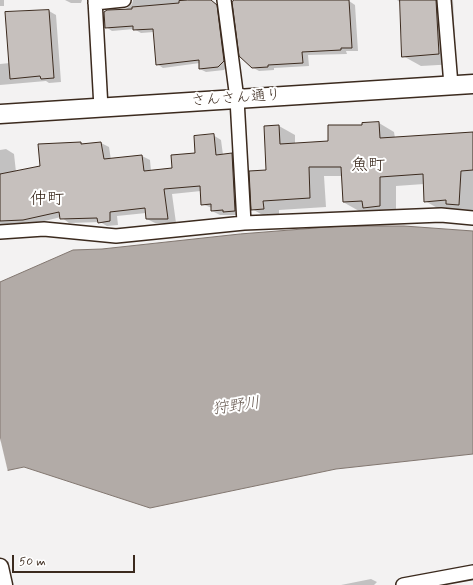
<!DOCTYPE html>
<meta charset="utf-8">
<style>
body{margin:0}
#map{position:relative;width:473px;height:585px;overflow:hidden;background:#f3f2f2;font-family:Mynerve,sans-serif}
canvas{display:block}
.scale{position:absolute;left:12px;top:555px;width:123px;height:18px;box-sizing:border-box;border:2px solid #3b2a1e;border-top:0;padding-left:5px;font-size:12px;line-height:14px;white-space:nowrap;color:#3b2a1e;-webkit-text-stroke:3px #fff;paint-order:stroke}
</style>
<div id="map">
<canvas width="473" height="585"></canvas>
<div class="scale">50 m</div>
</div>
<script>
const ctx = document.querySelector('canvas').getContext('2d');
ctx.lineJoin = 'round';
function fillPath(path, color) {
  ctx.fillStyle = color;
  ctx.fill(path, 'evenodd');
}
function stroke(path, color, width, dash) {
  ctx.strokeStyle = color;
  ctx.lineWidth = width;
  ctx.lineCap = dash ? 'butt' : 'round';
  ctx.setLineDash(dash || []);
  ctx.stroke(path);
}
function label(font, color, halo, rows, align = 'center') {
  ctx.font = font + ' Mynerve,"Klee One",sans-serif';
  ctx.lineWidth = 4;
  ctx.setLineDash([]);
  ctx.textBaseline = 'middle';
  ctx.strokeStyle = halo;
  ctx.fillStyle = color;
  for (const [text, x, y, turn = 0] of rows) {
    ctx.save();
    ctx.translate(x, y);
    ctx.rotate((+turn || 0) * Math.PI / 180);
    ctx.textAlign = isNaN(turn) ? turn : align;
    if (halo) ctx.strokeText(text, 0, 0);
    ctx.fillText(text, 0, 0);
    ctx.restore();
  }
}
const water = new Path2D(`
 M341,226H404L473,231V454L336,469L150,508L24,467L0,472V282L73,250L102,249L240,234Z`);
fillPath(water, '#b2aba7');
stroke(water, '#827770', 1);
fillPath(new Path2D(`
 M0,438L8,472L0,474Z`), '#f3f2f2');
fillPath(new Path2D(`
 M0,0H4V6H0Z
 M65,0H82L81,3H71Z
 M133,0H211L223,10L230,64L224,70L206,72L200,69V63L163,68L157,64L154,32L141,33L134,29L112,31L106,27L107,11L126,9L132,4Z
 M237,0H339L349,1L355,5L358,51H346L347,54L308,55L309,66L274,68V70L259,71L252,67Z
 M397,0H453L456,64L421,66L403,56L401,3Z
 M49,11L56,15L61,82L49,83L46,81L0,85V64L10,63Z
 M379,123L394,132L395,138L473,133V213L463,212L457,209L441,210L425,201L424,184L396,186V214L379,216L369,210L359,211L343,202L342,176H324L326,207L279,210V218H268L252,209L267,171L279,126L295,135V144L329,142L363,126Z
 M213,135L221,140L223,155L232,154L240,159L243,215H220L212,211V208L202,204L201,191L172,194L176,223H155L147,219L146,213L117,216L118,225L107,226L100,222L69,223L61,217L32,224L4,225V228L0,229V150L6,149L14,154L16,172L41,166L81,143L84,145L101,143L109,147L111,160L142,156L150,160L151,171L173,169L196,153Z
 M371,579L377,582L374,585H341Z`), '#0003');
const building = new Path2D(`
 M188,0H211L217,5L224,61L218,67L199,69V60L156,65L153,29L133,30V26L105,28L104,12L107,10L132,9V7L179,3V1Z
 M235,0H349L352,48H341V50L302,52L303,63L268,65V67L252,68L239,56L232,2Z
 M400,0H436L439,54L402,57Z
 M49,10L54,78L41,79L40,76L10,79L5,12Z
 M379,122L380,138L473,132V170L461,171L459,205L446,204V200L424,202L423,174L380,177V206L363,208L362,201L343,202L341,167H309L310,198L263,201L264,209L251,210L249,171L266,170L264,126L279,125L280,144L328,141V125H362V123Z
 M214,134L216,155L232,153L235,211L223,212V210L211,211V204L201,205L200,186L164,189L168,219H146L145,208L110,212V221L98,223L97,218L60,219L59,212L23,220L0,221V174L40,166L38,144L81,142V144L101,142L104,159L142,155L144,171L172,168L171,155L195,153L194,136Z`);
fillPath(building, '#c6c0bd');
stroke(building, '#3b2a1e', 1);
const minor = new Path2D(`
 M95,0L101,108
 M224,0L237,99L244,223
 M444,0L451,85
 M95,3L124,0
 M0,232L44,229L116,236L244,223L441,215L473,218
 M403,585L473,572`);
const tertiary = new Path2D(`
 M0,567L4,585`);
const secondary = new Path2D(`
 M0,114L473,84`);
stroke(minor, '#3b2a1e', 16);
stroke(tertiary, '#3b2a1e', 19);
stroke(secondary, '#3b2a1e', 21);
stroke(minor, '#fff', 13);
stroke(tertiary, '#fff', 16);
stroke(secondary, '#fff', 18);
label('15px', '#3b2a1e', '#fff', [
 ["さんさん通り",236,99,-4]
]);
label('italic 16px', '#65574e', '#fff', [
 ["狩野川",236,407,-8]
]);
label('17px', '#3b2a1e', '#fff', [
 ["魚町",368,166],
 ["仲町",47,200]
]);
</script>
